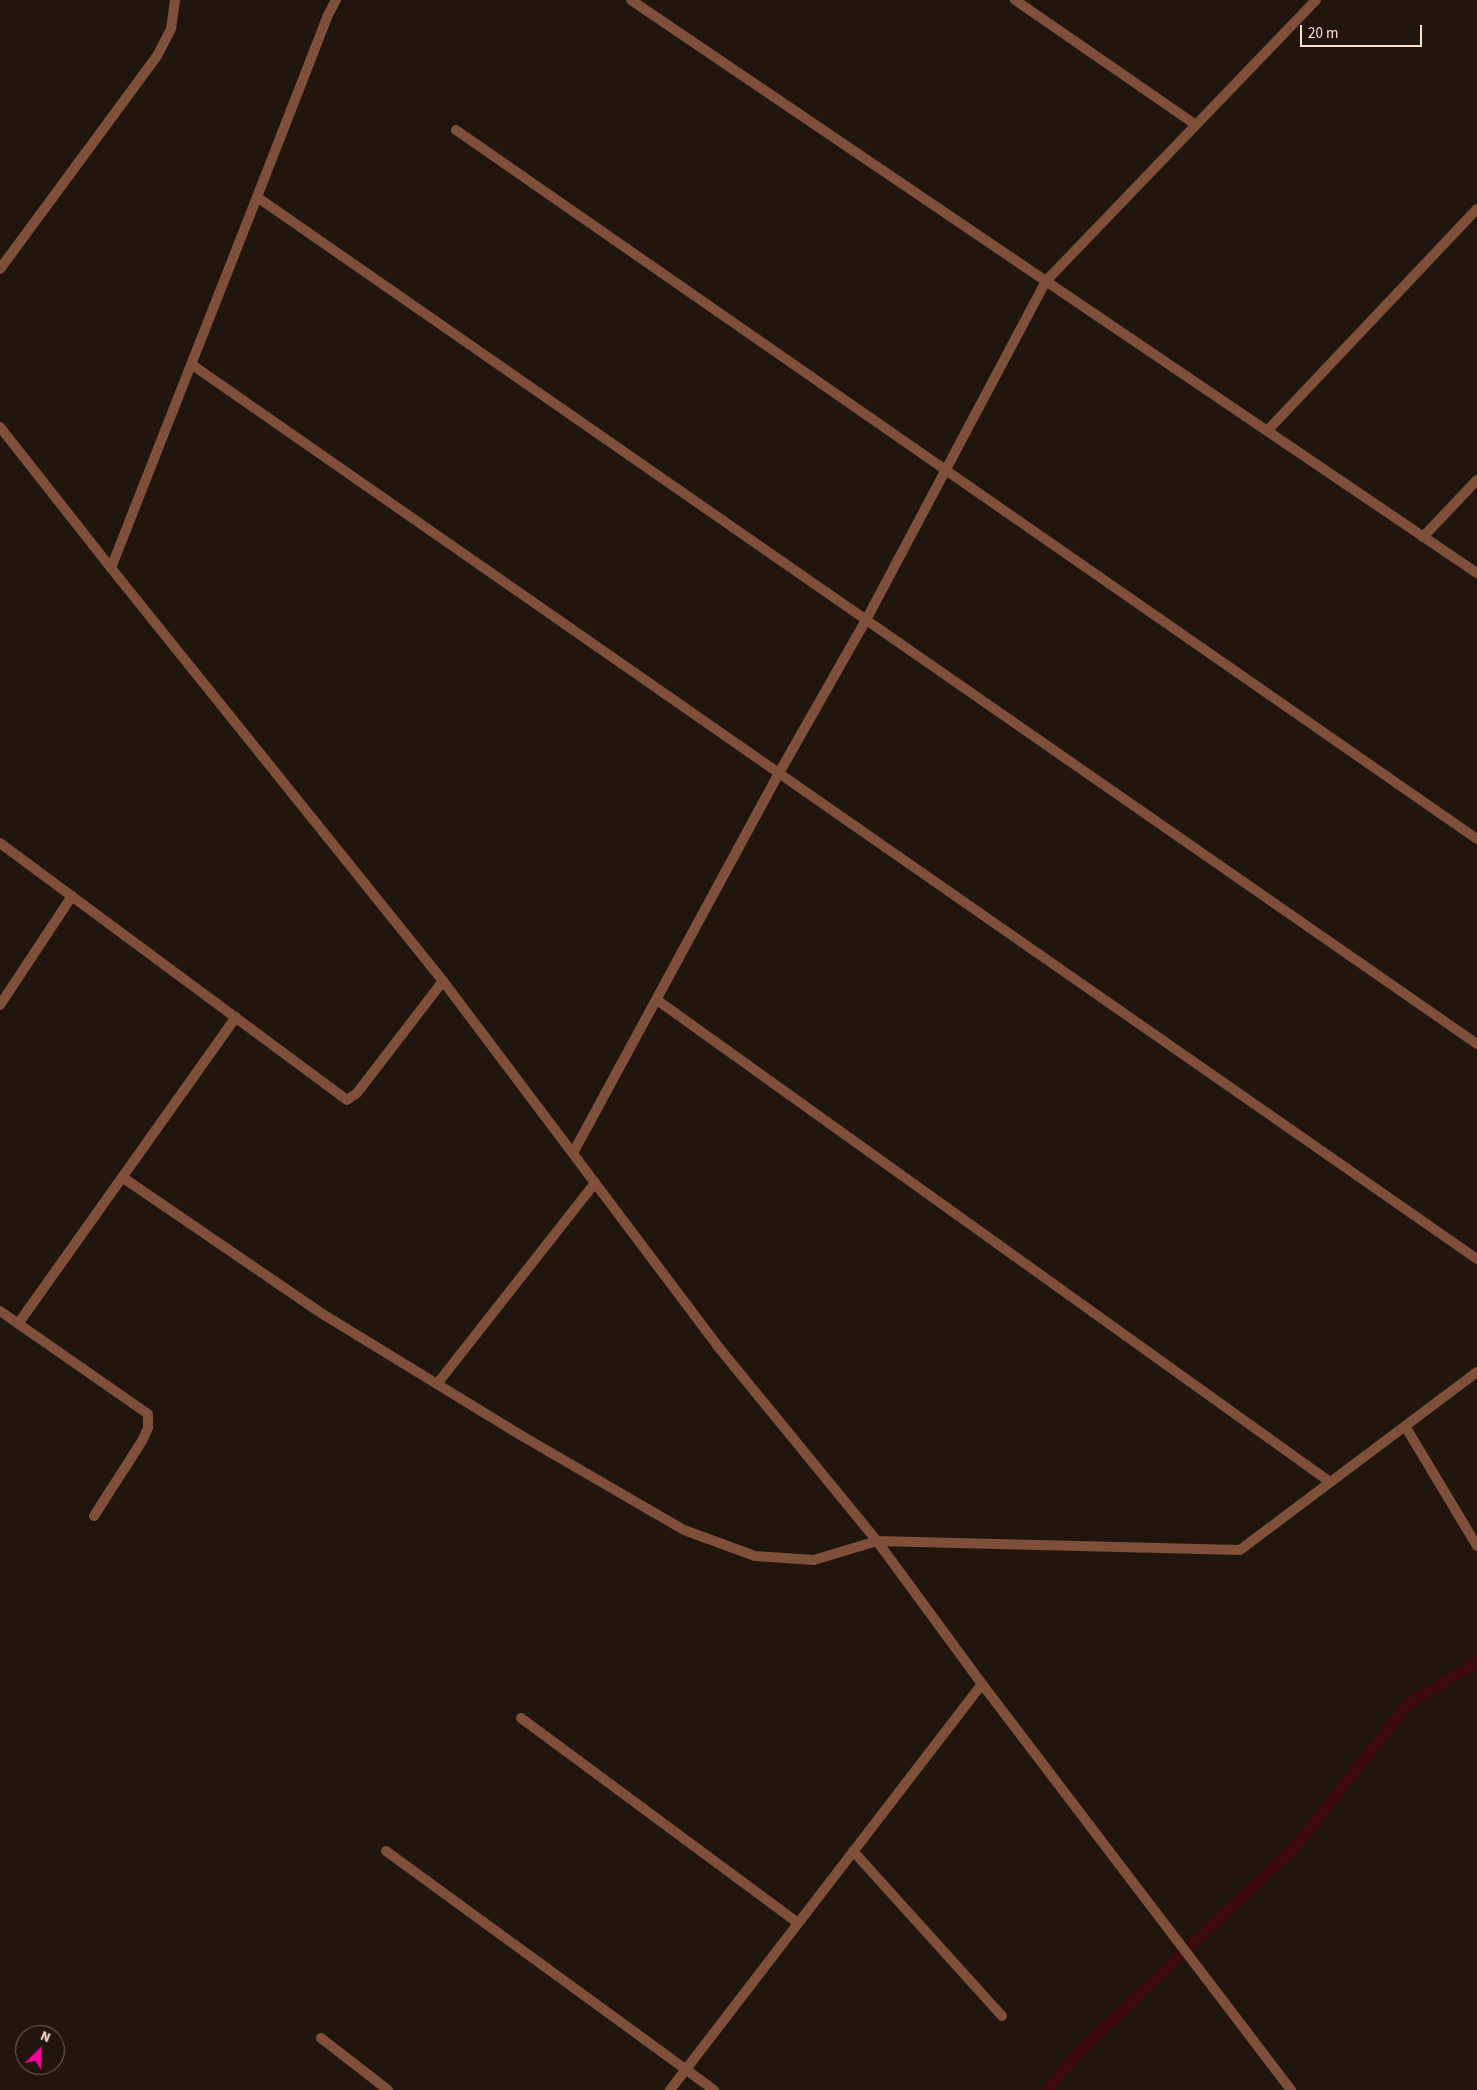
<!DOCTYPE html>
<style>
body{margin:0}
#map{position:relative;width:1477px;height:2090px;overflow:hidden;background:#20160d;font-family:"Source Sans 3",sans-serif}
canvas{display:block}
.north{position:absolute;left:15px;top:2025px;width:50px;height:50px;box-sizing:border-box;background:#20160d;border:1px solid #79675a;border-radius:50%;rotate:23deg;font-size:14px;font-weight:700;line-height:20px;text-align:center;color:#fee0cd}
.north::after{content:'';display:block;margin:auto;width:18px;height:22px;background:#f5039a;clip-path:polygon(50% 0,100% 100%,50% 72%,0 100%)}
.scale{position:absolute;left:1300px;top:25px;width:122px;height:22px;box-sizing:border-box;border:2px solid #fee0cd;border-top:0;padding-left:6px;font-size:15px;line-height:18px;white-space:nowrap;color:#fee0cd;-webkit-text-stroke:4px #20160d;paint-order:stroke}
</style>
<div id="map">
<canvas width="1477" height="2090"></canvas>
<div class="north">N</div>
<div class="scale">20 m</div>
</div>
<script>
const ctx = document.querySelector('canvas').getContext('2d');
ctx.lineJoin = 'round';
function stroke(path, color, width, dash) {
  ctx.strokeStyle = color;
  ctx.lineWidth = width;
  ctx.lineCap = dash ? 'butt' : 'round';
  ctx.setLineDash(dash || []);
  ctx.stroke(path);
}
stroke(new Path2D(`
 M1047,2090L1082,2049L1296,1846L1407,1705L1477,1662`), '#3d0a0e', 12);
stroke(new Path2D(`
 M631,0L1477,573
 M1015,0L1196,125
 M456,130L1477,839
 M257,197L328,15L336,0
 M0,269L157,56L171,29L175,0
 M191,364L1477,1259
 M1267,431L1477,209
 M1423,537L1477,480
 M111,568L257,197L1477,1044
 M0,843L347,1100L357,1093L443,981
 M657,1000L1330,1482
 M0,1005L72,896
 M573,1153L779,773L866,620L1046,281L1316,0
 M122,1177L321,1313L522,1436L684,1530L755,1556L814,1560L877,1541L1240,1550L1477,1372
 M0,1311L148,1414V1428L142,1441L94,1516
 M18,1324L236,1017
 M437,1384L595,1183
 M1405,1426L1477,1546
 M521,1718L798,1923
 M386,1851L714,2090
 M853,1851L1002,2016
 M321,2038L388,2090
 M670,2090L982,1684`), '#7f4f39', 10);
stroke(new Path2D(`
 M0,427L111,568L443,981L720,1349L877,1541L982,1684L1291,2090`), '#7f4f39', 10);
</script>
